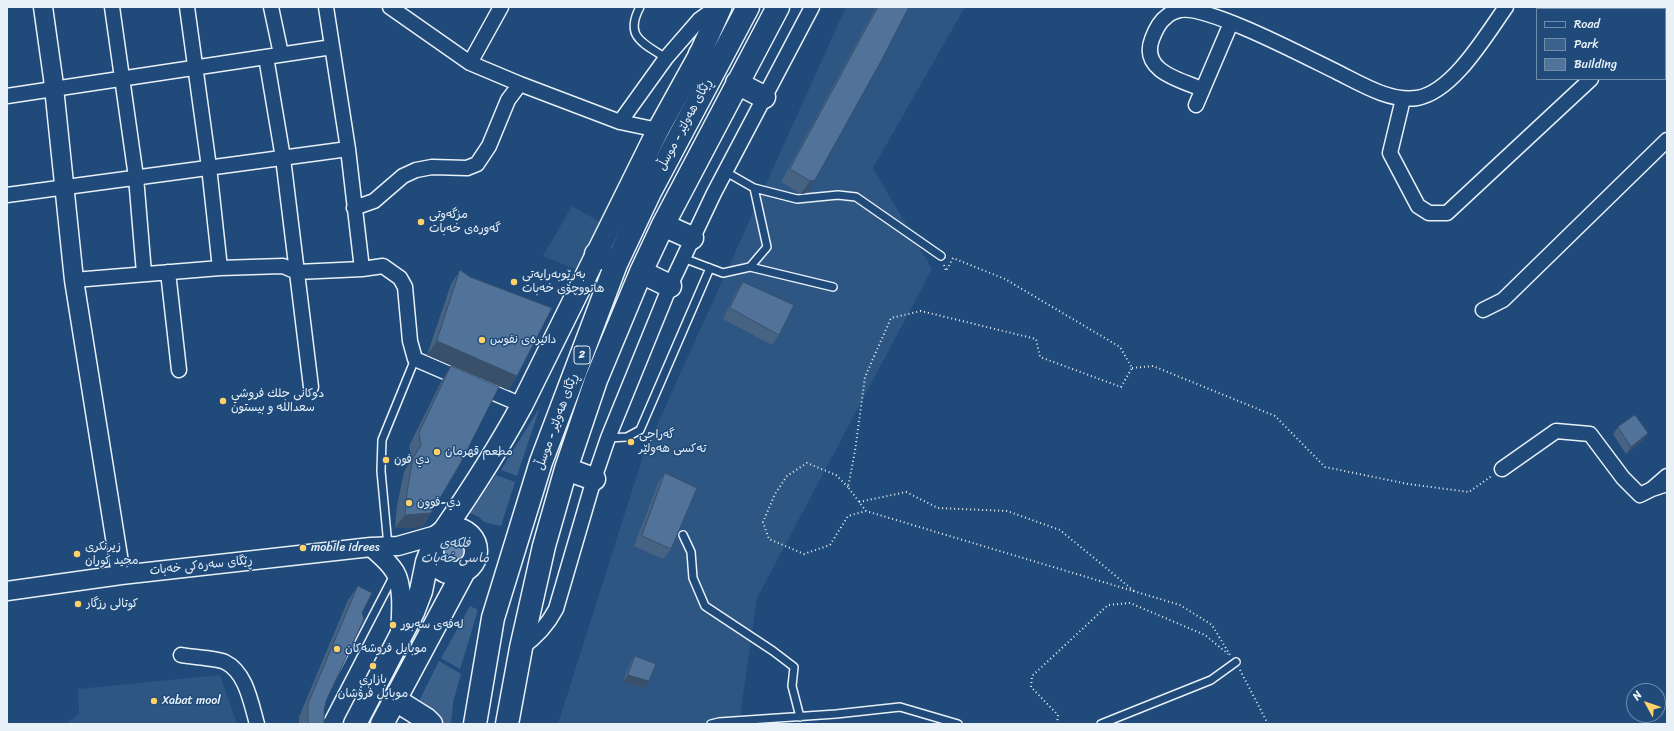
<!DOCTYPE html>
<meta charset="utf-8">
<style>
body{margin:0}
#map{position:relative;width:1674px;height:731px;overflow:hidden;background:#1f4a7a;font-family:Sriracha,sans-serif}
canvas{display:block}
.frame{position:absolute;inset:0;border:8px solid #e8f1f8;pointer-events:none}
.legend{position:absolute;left:1536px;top:8px;width:130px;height:72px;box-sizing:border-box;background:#1f4a7a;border:1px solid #6f8dac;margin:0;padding:5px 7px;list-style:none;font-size:12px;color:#e8f1f8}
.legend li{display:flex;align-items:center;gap:8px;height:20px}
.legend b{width:20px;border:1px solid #6f8dac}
.north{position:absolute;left:1626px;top:683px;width:40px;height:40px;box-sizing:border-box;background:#1f4a7a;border:1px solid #6f8dac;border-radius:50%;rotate:310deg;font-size:11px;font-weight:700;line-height:16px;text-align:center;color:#e8f1f8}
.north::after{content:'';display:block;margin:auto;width:14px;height:18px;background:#ffd166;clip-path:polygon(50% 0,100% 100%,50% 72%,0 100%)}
</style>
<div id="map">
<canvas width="1674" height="731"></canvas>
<div class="frame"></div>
<ul class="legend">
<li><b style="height:5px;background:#1f4a7a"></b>Road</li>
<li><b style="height:11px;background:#3c628c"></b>Park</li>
<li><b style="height:11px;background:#517399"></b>Building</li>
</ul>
<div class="north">N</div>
</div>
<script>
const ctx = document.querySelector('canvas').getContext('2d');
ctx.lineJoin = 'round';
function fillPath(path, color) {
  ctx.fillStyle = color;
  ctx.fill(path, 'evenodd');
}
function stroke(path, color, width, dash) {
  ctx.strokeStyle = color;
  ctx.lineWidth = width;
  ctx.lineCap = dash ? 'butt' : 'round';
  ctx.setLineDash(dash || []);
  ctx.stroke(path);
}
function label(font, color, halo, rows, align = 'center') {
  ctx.font = font + ' Sriracha,"Playpen Sans Arabic",sans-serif';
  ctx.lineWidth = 3;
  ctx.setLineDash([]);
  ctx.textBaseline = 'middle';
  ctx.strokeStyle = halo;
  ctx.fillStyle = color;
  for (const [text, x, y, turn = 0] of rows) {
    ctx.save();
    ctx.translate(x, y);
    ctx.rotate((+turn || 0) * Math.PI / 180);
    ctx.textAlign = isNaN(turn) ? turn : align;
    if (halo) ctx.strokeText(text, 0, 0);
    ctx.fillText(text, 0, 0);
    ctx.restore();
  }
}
fillPath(new Path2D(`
 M846,7H965L873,168L932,269L757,598L739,724H558L643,456Z
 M572,206L600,222L580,271L543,256Z
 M220,675L237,724H68V722L79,714L78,689Z`), '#2e5683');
fillPath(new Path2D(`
 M540,407L517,476L501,470Z
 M496,475L515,482L501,526L484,522L479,517L470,513Z
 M470,606L478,610L460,669L441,658Z
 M418,624L426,628L374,724H365Z
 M439,661L461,674L453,702L451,724H443L441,720L418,703Z`), '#3c628c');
const water = new Path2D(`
 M449,535L464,538C485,566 448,576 441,559C439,554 440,547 440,543Z`);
fillPath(water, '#6685a7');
stroke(water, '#9ab0c7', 1);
const service = new Path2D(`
 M640,7C624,37 643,43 666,58
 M754,188L797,199L838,195L856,197L941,256
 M683,258L723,273L750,267L767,247L754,188L726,172
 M750,267L833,287
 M608,438L627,437L640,430L710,268
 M683,535L691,552L693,578L705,606L773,651L794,667L792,686L800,717
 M388,546L381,471L382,440L415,359
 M321,716L394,575
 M711,724L719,722L836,714L900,707L958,724
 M1101,724L1211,680L1236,662`);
const minor = new Path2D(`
 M112,7L136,177L144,273
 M187,7L209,167L220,268
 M271,7L281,54
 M326,7L348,149L362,269
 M390,7L470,63L520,84L620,122L658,130
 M1665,10L1667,8
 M266,57L283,158L311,387
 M470,63L501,7
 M1202,89C1180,80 1140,71 1152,39C1155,31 1159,22 1166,17C1169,14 1176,11 1180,10C1208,5 1308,58 1337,72C1361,84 1390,102 1417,98C1453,92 1486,35 1506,7
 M7,96L332,47
 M1403,99L1390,153L1418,206L1429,213H1447L1591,79
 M1196,105L1231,23
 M620,122L666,58L699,20L717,7
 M7,195L348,149
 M354,208L374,201L403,176L416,170L432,167L467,168L477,164L489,146L508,100L520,84
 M168,272L179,370
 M74,280L220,268L283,266L297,272L362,269L383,266L400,278L405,287L410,341L415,359L522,405
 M1483,310L1503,300L1667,140
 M1502,469L1556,431L1590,434L1623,478L1640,495L1652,489
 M1667,476L1652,489L1667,484
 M521,648C537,637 547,626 556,609L594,479L608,438L670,286L714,193L812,7
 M181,655C191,657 217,658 225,662C246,672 251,703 257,724`);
const tertiary = new Path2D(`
 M43,7L53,78L74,280L121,575
 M371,547C379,554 389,562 395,572C404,587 401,617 400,634
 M7,591L121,575L371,547L398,546L440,534`);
const secondary = new Path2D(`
 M442,533C471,491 498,449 522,405L658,130L700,54L721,7`);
const primary = new Path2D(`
 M432 551a22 22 0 1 1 44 0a22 22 0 1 1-44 0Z
 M355,724L413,612L421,591L427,562L433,546
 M382,724L465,569`);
const trunk = new Path2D(`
 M700,54L719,62
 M737,83L764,97
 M663,225L692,238
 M596,254L616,264
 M641,272L670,286
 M566,469L594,479
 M394,699L426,719L431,724
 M475,724L493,618L541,462L616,264L650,192L748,7
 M507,724L521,648L544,546L566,469L596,380L641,272L663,225L778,7`);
stroke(service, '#e8f1f8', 10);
stroke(minor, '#e8f1f8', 17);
stroke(tertiary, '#e8f1f8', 21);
stroke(secondary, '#e8f1f8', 24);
stroke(primary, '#e8f1f8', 25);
stroke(trunk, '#e8f1f8', 25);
stroke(new Path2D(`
 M944,265L946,271L953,258L1005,279L1120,347L1132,368L1121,387L1040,357L1036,339L921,311L891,318L865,377L855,451L848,487L866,511L1180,605L1212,625L1230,655
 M1132,368L1153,366L1275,416L1325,467L1408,484L1469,492L1493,475
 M848,487L836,475L807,463L787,476L775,494L763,522L769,539L804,554L830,545L848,516L866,511
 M859,502L906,492L938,508L1007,511L1060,530L1134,591
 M1240,670L1268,724
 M1057,724L1058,715L1031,687L1032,676L1108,605L1130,603L1205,635L1228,654`), '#e8f1f8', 2, [1, 3]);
stroke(service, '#1f4a7a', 7);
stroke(minor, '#1f4a7a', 14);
stroke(tertiary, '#1f4a7a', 18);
stroke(secondary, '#1f4a7a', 21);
stroke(primary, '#1f4a7a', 22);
stroke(trunk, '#1f4a7a', 22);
fillPath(new Path2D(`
 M876,7H909L806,193L801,194L781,182Z
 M460,270L517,376L508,390L427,355L451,284Z
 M743,282L779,335L772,345L723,319L736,292Z
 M451,366L431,513L422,527L395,528L397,505L404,472L412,458L409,446L442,380Z
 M1618,427L1648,433L1643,440L1626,454L1613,434Z
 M665,473L671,549L663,559L634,546L658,483Z
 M358,586L362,613L326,701L324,710V724H299V717L348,600Z
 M635,656L644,688L623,682L630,663Z`), '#466384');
fillPath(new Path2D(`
 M815,180L806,193L801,194L810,181Z
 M437,341L517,376L508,390L427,355Z
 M1648,433L1643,440L1626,454L1631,447Z
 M431,513L422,527L395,528L405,515Z
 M628,675L649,681L644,688L623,682Z`), '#39506b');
const building = new Path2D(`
 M878,7H909L880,63L815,180L810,181L790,169Z
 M460,270L470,277L552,308L517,376L437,341Z
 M743,282L794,305L779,335L730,308Z
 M451,366L499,387L460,464L431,513L405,515L407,492L413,458L421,445L419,433Z
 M1635,415L1648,433L1631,447L1618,427Z
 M665,473L697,488L671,549L642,536Z
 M358,586L372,593L362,613L364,619L326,701L324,710V724H308V704Z
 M635,656L656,664L649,681L628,675Z`);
fillPath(building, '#517399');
stroke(building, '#39506b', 1);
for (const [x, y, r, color] of [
 [421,222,4,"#ffd166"],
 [514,282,4,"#ffd166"],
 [482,340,4,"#ffd166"],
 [223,401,4,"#ffd166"],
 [631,442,4,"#ffd166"],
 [437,452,4,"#ffd166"],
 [386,460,4,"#ffd166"],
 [409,503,4,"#ffd166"],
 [303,548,4,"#ffd166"],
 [77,554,4,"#ffd166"],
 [78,604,4,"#ffd166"],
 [393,625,4,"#ffd166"],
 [337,649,4,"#ffd166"],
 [373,666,4,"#ffd166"],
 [154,701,4,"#ffd166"]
]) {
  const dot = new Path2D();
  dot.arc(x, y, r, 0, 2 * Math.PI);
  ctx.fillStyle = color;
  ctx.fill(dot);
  stroke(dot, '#1f4a7a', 1.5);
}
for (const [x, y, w] of [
 [582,355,16]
]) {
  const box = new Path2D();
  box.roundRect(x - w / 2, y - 9, w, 18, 3);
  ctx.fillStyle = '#1f4a7a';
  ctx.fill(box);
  stroke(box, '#e8f1f8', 1);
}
label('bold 11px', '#e8f1f8', null, [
 ["2",582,355]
]);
label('12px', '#e8f1f8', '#1f4a7a', [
 ["ڕێگای هەولێر - موسڵ",685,125,-62],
 ["ڕێگای هەولێر - موسڵ",557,422,-70],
 ["ڕێگای سەرەکی خەبات",201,566,-6]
]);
label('12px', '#e8f1f8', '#1f4a7a', [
 ["مزگەوتى",429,215],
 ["گەورەى خەبات",429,229],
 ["به‌رێوبه‌رایه‌تی",522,275],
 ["هاتووچۆی خه‌بات",522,289],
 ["دائیرەی نفوس",490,340],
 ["دوكانى جلك فروشي",231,394],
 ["سعدالله و بيستون",231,408],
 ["گەراجی",639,435],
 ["تەکسی هەولێر",639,449],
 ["مطعم قهرمان",445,452],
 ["دي فون",394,460],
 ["دي-فوون",417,503],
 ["زيرنكرى",85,547],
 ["مجيد كوران",85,561],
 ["mobile idrees",311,548],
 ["كوتالى رزگار",86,604],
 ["لەفەی سەبور",401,625],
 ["موبایل فروشەکان",345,649],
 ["بازاڕی",373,680,"center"],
 ["موبایل فرۆشان",373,694,"center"],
 ["Xabat mool",162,701]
], 'left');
label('italic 13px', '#d4e1ec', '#1f4a7a', [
 ["فلکەی",455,544],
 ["ماسی خەبات",455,559]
]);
</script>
